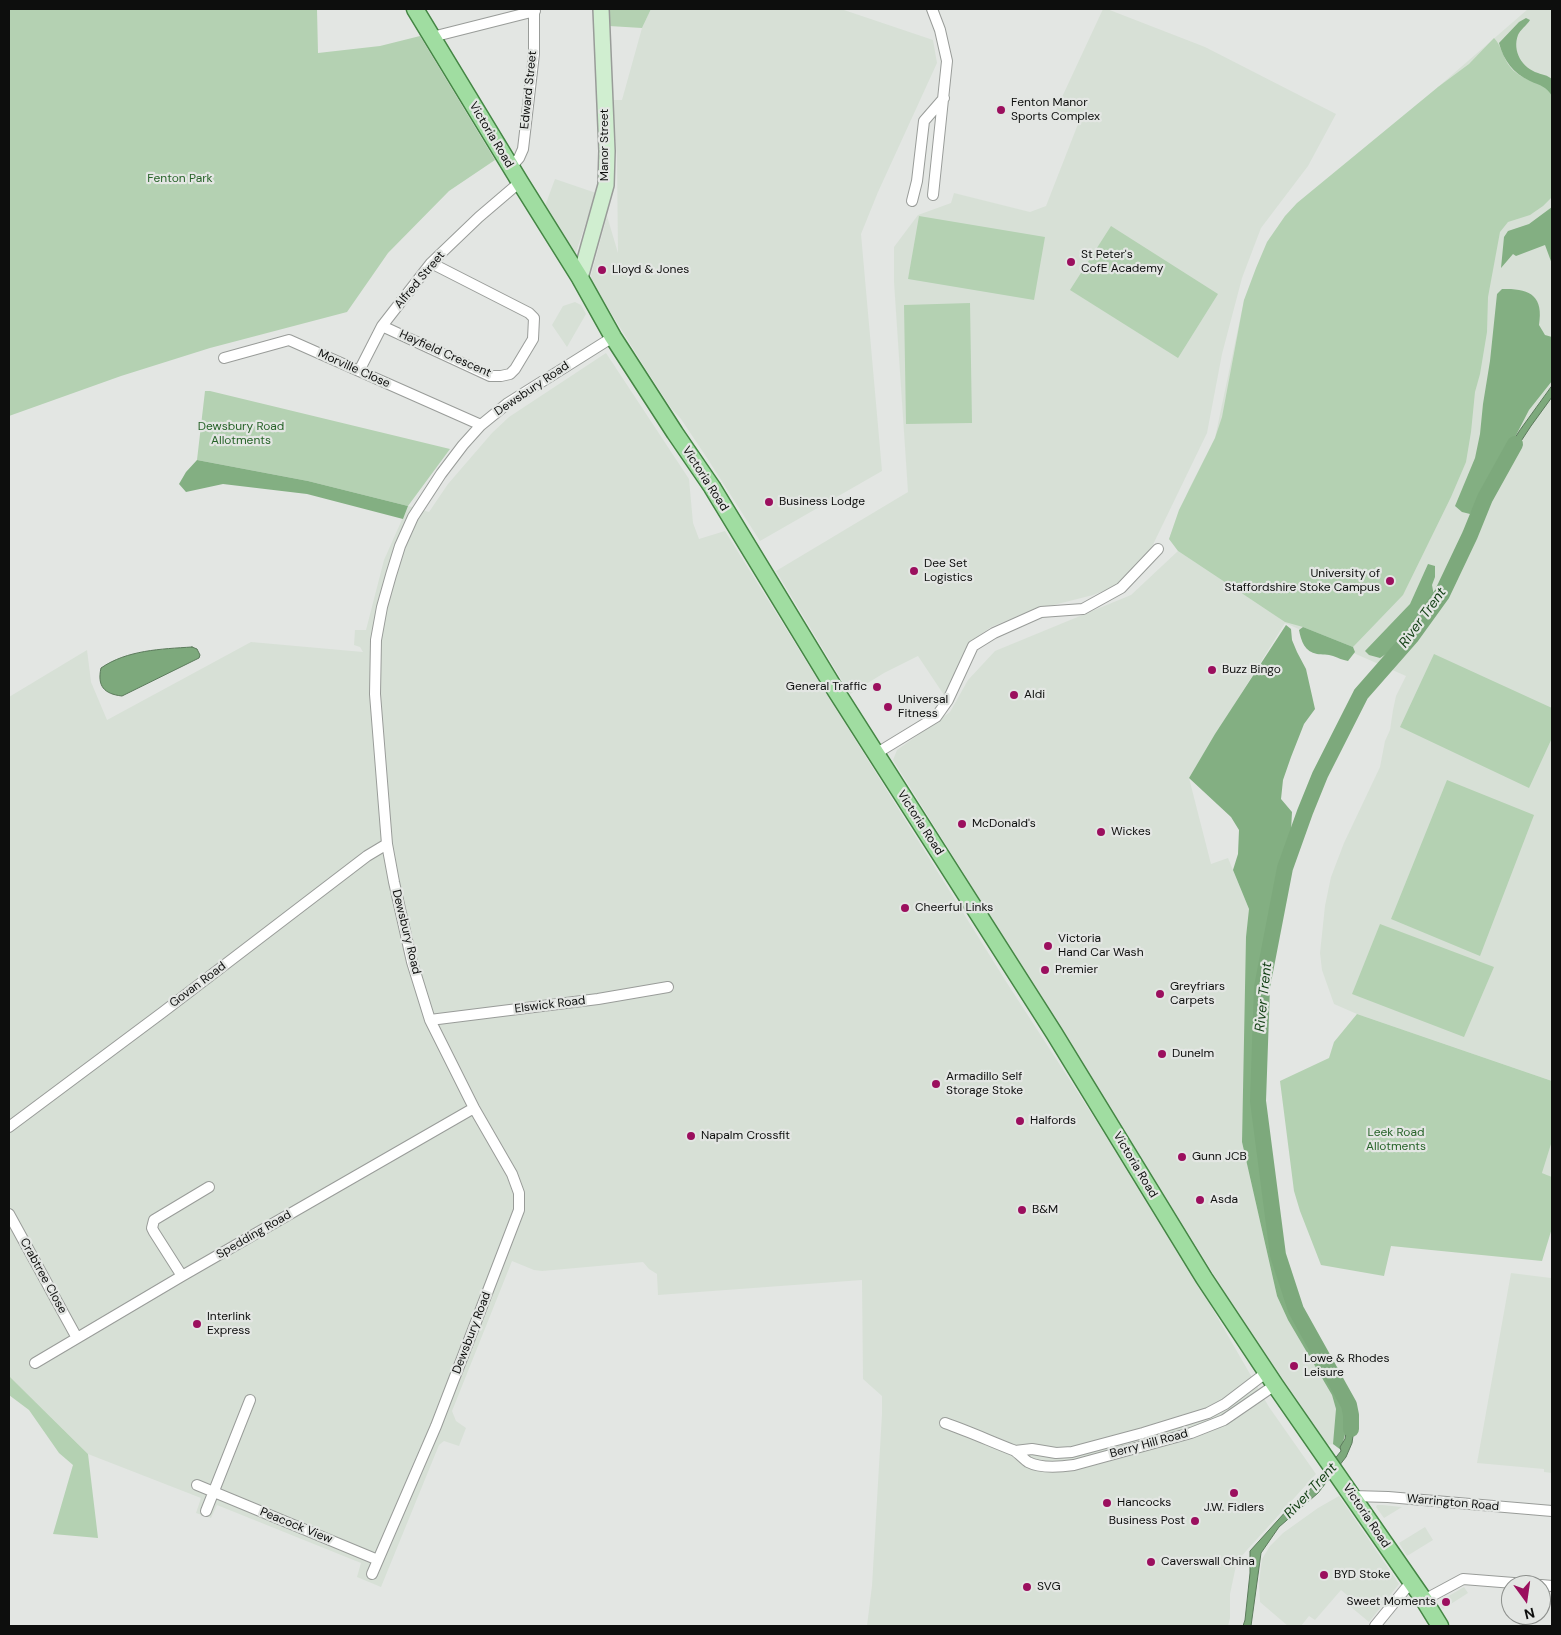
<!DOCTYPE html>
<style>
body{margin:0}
#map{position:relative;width:1561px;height:1635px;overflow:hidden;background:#e3e6e3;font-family:"DM Sans",sans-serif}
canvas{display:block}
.frame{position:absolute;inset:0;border:10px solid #0d0e0d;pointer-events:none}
.north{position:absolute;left:1501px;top:1575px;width:50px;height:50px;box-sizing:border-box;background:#e3e6e3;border:1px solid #8d908d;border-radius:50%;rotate:166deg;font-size:14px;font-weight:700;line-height:20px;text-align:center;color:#0d0e0d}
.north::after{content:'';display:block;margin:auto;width:18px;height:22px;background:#9b0f5e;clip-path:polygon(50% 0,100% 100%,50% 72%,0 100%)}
</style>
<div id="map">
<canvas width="1561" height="1635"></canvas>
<div class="frame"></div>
<div class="north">N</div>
</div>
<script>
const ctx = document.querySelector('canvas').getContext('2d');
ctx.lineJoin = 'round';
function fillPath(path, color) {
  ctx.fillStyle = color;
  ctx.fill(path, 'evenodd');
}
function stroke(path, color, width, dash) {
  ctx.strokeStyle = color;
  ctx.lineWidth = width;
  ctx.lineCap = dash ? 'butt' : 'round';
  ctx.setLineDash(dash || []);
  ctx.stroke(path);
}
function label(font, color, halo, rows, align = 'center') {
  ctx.font = font + ' "DM Sans",sans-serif';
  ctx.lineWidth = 4.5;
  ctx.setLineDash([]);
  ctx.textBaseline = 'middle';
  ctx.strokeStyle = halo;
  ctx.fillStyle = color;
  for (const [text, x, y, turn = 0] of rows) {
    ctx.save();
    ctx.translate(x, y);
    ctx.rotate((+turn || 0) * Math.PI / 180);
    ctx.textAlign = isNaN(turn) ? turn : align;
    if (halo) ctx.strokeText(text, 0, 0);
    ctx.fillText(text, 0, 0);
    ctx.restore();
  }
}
fillPath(new Path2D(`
 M651,9H841L933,40L937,63L878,192L861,234L882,471L760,541L707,458L681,419L671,408L645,368L592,282L591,275L607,216L618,253L617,158L613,100H622L642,28Z
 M1103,9H1107L1205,47L1336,114L1308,166L1261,228L1242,278L1222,354L1207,433L1147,557L1119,585L1093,595L1030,611L991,627L970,642L958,670L944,695L918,656L884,673L850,694L776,571L908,492L894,282V247L918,215L951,203L954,193L1030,212L1046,206L1080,119L1056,110Z
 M1528,9H1552V1081L1357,1014L1334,1004L1322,970L1320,953L1325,906L1331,877L1344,843L1380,767L1385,741L1390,730L1393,710L1396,696L1406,676L1285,623L1189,778L1211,864L1228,858L1249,909L1242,1142L1277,1296L1288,1320L1332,1395L1336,1409V1423L1333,1444L1328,1445L1242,1320L893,760L897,750L950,712L968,680L995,651L1131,595L1178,551L1267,610L1169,539L1189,489L1215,438L1244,300L1438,87Z
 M555,179L596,193L575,255L545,206Z
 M575,302L581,305L586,314L567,347L552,325L563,306Z
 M606,353L689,479L693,523L699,539L725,531L1007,983L1170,1235L1269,1407L1316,1474L1237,1561L1230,1594V1618L1228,1626H867L872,1586L882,1414V1396L863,1379L862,1280L658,1295L657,1274L649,1269L643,1262L542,1271L534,1270L512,1261L452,1411L456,1421L466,1428L459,1446L444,1441L439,1445L381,1587L357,1577L361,1563L217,1505L211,1518L196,1513L201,1498L88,1454L9,1376V697L87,650L91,682L107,720L251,642L363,652L360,647L354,645L355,630H366L384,560L408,506L429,512L448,484L492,433L509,417Z
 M1552,1141V1177L1542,1173Z
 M1511,1273L1551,1278L1552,1275V1473L1544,1472V1469L1477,1463Z
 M1339,1496L1399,1584L1369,1622L1351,1607L1353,1600L1341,1590L1315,1620L1309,1616L1301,1626H1288L1260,1602L1259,1583L1262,1559L1270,1546L1283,1533L1318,1508Z
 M1377,1505H1382L1402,1507L1384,1518L1376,1507Z
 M1425,1527L1433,1540L1407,1556L1399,1543Z
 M1464,1587L1468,1593L1443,1609L1440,1604V1601Z`), '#d7e0d6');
fillPath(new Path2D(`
 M9,9H317L318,53L380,46L420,36L495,160L449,191L388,253L347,312L210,348L121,376L9,416Z
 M608,9H651L642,28L609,26Z
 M1494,38C1502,46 1503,59 1511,68C1521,80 1541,82 1548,90C1550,91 1551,94 1552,96V197L1543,206L1530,215L1508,222L1500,232L1488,297L1487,332L1480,374L1475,392L1471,432L1466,462L1451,497L1403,595L1353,647L1303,627L1285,622L1178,551L1169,539L1179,510L1215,438L1222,417L1244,300L1256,268L1267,242L1285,216L1297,203L1438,87L1469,64Z
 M919,216L1045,237L1034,300L908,279Z
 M1111,226L1218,294L1178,358L1070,290Z
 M970,303L972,423L906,424L904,305Z
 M205,391H210L450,449L408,506L308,481L197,460Z
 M1434,654L1552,708V738L1529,788L1400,727Z
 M1447,780L1534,815L1480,956L1391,919Z
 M1380,924L1494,967L1464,1037L1352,994Z
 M1357,1014L1552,1081V1141L1542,1173L1552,1177V1228L1542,1261L1391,1246L1384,1276L1321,1265L1300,1211L1294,1191L1280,1081L1329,1058L1334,1042Z
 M9,1376L88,1454L98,1538L53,1534L73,1465L59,1453L29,1410L9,1395Z`), '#b4d1b2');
fillPath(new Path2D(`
 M1526,18L1530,20C1527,25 1520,30 1518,35C1512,51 1522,68 1538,73C1543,75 1547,75 1552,79V96C1546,86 1541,86 1530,81C1513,73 1504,61 1499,43L1519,22Z
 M1552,207V264L1545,245L1516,256L1513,254L1501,268L1504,237L1508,231L1529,224Z
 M1502,289C1529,288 1544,295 1539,325L1545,335L1552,337V381L1529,410L1491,484L1470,514L1462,512L1455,506L1475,458L1480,434L1483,404L1490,361L1497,294Z
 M197,460L308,481L408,506L403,519L307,494L223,484L186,492L179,484L186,472Z
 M1428,564L1435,566V577L1432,585L1434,596L1429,605L1395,648L1380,658L1369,655L1365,651L1410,604Z
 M1286,625L1291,629L1292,640L1297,652L1306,669L1315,709L1304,724L1291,757L1283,780L1281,799L1292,812L1291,831L1273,898L1258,991L1254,1048L1253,1105L1257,1145L1275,1251L1280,1272L1288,1300L1294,1314L1330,1375L1347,1414V1427L1341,1450L1333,1444L1336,1409L1332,1395L1288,1320L1277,1296L1242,1142L1246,937L1249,909L1233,870L1238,854L1239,830L1231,817L1189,778L1215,734Z
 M1303,627L1353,647L1355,652L1348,661C1342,660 1339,658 1333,656C1328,654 1322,655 1317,654C1305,652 1301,641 1299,630Z`), '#83af82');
const water = new Path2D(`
 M1552,386V397L1531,426L1506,464L1500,461L1520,430Z
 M192,647L197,649L200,655L199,658L122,696C104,694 97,686 101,668C127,650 161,649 192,647Z
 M1352,1404L1355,1422L1352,1443L1346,1457L1318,1493L1279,1527L1261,1553L1251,1626H1243L1245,1620L1250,1573V1551L1288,1509L1308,1492L1341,1451L1340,1447L1345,1439L1347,1427V1414Z`);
fillPath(water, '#7da97c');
stroke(water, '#5b7a5b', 1);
stroke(new Path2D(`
 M1351,1429V1415L1349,1405L1296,1310L1278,1255L1258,1101L1262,987L1285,868L1305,812L1320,775L1361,694L1411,637L1442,594L1470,535L1485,498L1515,444`), '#7da97c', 16);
const street = new Path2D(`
 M932,9L940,30L947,61L933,195
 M432,37L535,11
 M511,167L519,158L523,149L534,54V9
 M912,201L917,181L924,121L944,98
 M382,326L490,376H501L510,374L515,369L533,339L534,318L529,313L431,263
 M224,358L289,340L481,425
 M359,371L382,326L431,263L479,217L520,182
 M877,753L936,717L948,700L973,646L994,633L1041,612L1083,609L1121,588L1158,549
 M430,1020L598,999L668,987
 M9,1127L163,1012L367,856L387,844
 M9,1214L77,1338
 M182,1276L154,1232L152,1228L154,1220L209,1187
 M35,1363L182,1276L474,1108
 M945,1423C968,1431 990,1441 1013,1450C1019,1453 1023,1459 1028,1462C1041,1469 1060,1467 1074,1465L1191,1433L1224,1420L1275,1385
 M1015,1451L1032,1449L1056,1453L1072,1452L1143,1433L1208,1413L1225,1404L1267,1372
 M197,1485L378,1560
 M1353,1496L1388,1497L1552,1511
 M206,1511L250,1400
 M372,1574L436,1426L519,1210V1193L512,1174L474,1108L430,1020L412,962L394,882L387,844L375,694L376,640L382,607L391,575L400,546L413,517L441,474L463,445L481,425L508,403L613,337
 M1541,1585L1552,1586
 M1424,1600L1463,1579L1539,1585
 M1375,1626L1411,1582`);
const secondary = new Path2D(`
 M580,278L606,185L607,151L601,9`);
const primary = new Path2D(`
 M415,9L520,182L580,278L613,337L675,433L712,487L836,691L1054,1033L1204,1278L1275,1385L1424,1600L1440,1626`);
stroke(street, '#999c99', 12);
stroke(secondary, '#999c99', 18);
stroke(primary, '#448644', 19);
stroke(street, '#fff', 10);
stroke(secondary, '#d0eed0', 15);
stroke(primary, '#a0dda1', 16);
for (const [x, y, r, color] of [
 [1001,110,5,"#9b0f5e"],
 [1071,262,5,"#9b0f5e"],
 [602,270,5,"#9b0f5e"],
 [769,502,5,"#9b0f5e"],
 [914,571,5,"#9b0f5e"],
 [1390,581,5,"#9b0f5e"],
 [1212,670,5,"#9b0f5e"],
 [877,687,5,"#9b0f5e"],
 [1014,695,5,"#9b0f5e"],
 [888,707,5,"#9b0f5e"],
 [962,824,5,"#9b0f5e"],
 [1101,832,5,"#9b0f5e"],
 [905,908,5,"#9b0f5e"],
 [1048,946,5,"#9b0f5e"],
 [1045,970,5,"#9b0f5e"],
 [1160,994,5,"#9b0f5e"],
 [1162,1054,5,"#9b0f5e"],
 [936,1084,5,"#9b0f5e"],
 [1020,1121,5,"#9b0f5e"],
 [691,1136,5,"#9b0f5e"],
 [1182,1157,5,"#9b0f5e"],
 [1200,1200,5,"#9b0f5e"],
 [1022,1210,5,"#9b0f5e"],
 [197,1324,5,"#9b0f5e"],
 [1294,1366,5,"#9b0f5e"],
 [1234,1493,5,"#9b0f5e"],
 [1107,1503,5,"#9b0f5e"],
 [1195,1521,5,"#9b0f5e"],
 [1151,1562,5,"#9b0f5e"],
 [1324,1575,5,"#9b0f5e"],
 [1027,1587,5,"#9b0f5e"],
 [1446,1602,5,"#9b0f5e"]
]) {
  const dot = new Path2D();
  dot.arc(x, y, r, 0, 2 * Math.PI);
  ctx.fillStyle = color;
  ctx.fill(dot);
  stroke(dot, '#e3e6e3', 2);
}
label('12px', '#0d0e0d', '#e3e6e3', [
 ["Edward Street",529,90,-84],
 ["Victoria Road",491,135,59],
 ["Manor Street",605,145,-90],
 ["Alfred Street",420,280,-50],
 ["Hayfield Crescent",445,354,24],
 ["Morville Close",354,369,24],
 ["Dewsbury Road",532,389,-34],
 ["Victoria Road",705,479,57],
 ["Victoria Road",920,823,57],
 ["Dewsbury Road",406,932,76],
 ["Govan Road",198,985,-37],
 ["Elswick Road",550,1005,-7],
 ["Victoria Road",1135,1165,59],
 ["Spedding Road",254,1235,-30],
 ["Crabtree Close",43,1276,61],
 ["Dewsbury Road",472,1333,-69],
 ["Berry Hill Road",1149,1444,-15],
 ["Warrington Road",1453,1503,5],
 ["Victoria Road",1366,1516,56],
 ["Peacock View",296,1526,22]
]);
label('12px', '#0d0e0d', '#e3e6e3', [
 ["Fenton Manor",1011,103],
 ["Sports Complex",1011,117],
 ["St Peter's",1081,255],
 ["CofE Academy",1081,269],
 ["Lloyd & Jones",612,270],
 ["Business Lodge",779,502],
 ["Dee Set",924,564],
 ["Logistics",924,578],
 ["University of",1380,574,"right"],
 ["Staffordshire Stoke Campus",1380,588,"right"],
 ["Buzz Bingo",1222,670],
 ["General Traffic",867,687,"right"],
 ["Aldi",1024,695],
 ["Universal",898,700],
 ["Fitness",898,714],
 ["McDonald's",972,824],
 ["Wickes",1111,832],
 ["Cheerful Links",915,908],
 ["Victoria",1058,939],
 ["Hand Car Wash",1058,953],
 ["Premier",1055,970],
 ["Greyfriars",1170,987],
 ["Carpets",1170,1001],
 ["Dunelm",1172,1054],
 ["Armadillo Self",946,1077],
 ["Storage Stoke",946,1091],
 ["Halfords",1030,1121],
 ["Napalm Crossfit",701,1136],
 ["Gunn JCB",1192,1157],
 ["Asda",1210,1200],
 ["B&M",1032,1210],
 ["Interlink",207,1317],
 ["Express",207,1331],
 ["Lowe & Rhodes",1304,1359],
 ["Leisure",1304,1373],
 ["Hancocks",1117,1503],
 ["J.W. Fidlers",1234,1508,"center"],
 ["Business Post",1185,1521,"right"],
 ["Caverswall China",1161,1562],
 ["BYD Stoke",1334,1575],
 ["SVG",1037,1587],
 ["Sweet Moments",1436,1602,"right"]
], 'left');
label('12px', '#276329', '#e3e6e3', [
 ["Fenton Park",180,179],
 ["Dewsbury Road",241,427],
 ["Allotments",241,441],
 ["Leek Road",1396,1133],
 ["Allotments",1396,1147]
]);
label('italic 14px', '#103e12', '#e3e6e3', [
 ["River Trent",1423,618,-54],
 ["River Trent",1264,997,-84],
 ["River Trent",1311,1491,-47]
]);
</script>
